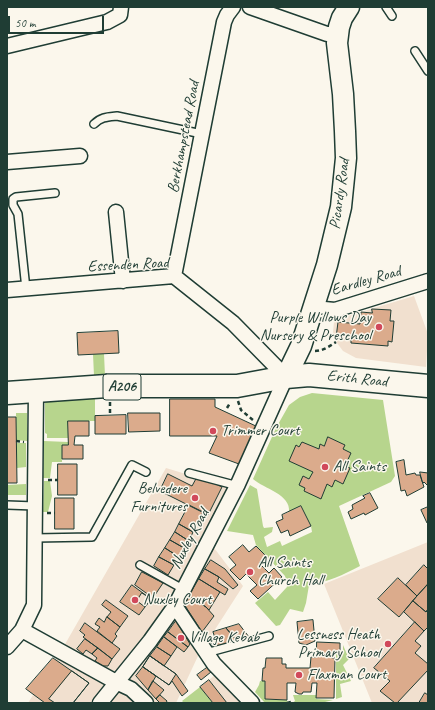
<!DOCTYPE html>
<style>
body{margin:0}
#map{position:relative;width:435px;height:710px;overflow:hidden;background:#fbf7ec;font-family:Caveat,sans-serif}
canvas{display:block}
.frame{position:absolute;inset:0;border:8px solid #1f3d34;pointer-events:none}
.scale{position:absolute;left:8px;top:16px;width:96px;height:18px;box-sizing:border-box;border:2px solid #1f3d34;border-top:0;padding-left:5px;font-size:12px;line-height:14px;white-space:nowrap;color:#1f3d34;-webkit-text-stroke:3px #fbf7ec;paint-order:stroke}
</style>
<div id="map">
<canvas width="435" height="710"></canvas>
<div class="frame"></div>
<div class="scale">50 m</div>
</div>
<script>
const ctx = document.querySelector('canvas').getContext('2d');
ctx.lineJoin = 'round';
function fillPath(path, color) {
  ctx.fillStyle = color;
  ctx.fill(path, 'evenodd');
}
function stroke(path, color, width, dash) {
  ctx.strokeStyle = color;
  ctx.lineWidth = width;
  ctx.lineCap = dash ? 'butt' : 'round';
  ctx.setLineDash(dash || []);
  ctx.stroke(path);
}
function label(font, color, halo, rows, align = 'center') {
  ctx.font = font + ' Caveat,sans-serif';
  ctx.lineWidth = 3;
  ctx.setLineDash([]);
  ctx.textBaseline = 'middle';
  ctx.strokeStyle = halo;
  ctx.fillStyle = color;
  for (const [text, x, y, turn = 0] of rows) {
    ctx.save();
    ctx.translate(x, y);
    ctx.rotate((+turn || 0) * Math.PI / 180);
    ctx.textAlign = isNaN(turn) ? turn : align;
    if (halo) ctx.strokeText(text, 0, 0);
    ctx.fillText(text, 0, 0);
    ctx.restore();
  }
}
fillPath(new Path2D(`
 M414,296L428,334L426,367L356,358L343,351L337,343L333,332L334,322L338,319Z
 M166,468L232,488L205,536L243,586L198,656L176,703H28L64,646Z
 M428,542V703H372L324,584Z
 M215,675L241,703H213L200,687Z`), '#f1e0cf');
fillPath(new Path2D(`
 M93,354H104L105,376H94Z
 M312,393L383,400L395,476L391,482L339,506L360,566C343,575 328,582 309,585L306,603L303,612L290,609L280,625L276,626L255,603L268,592L275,600L287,587L285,576L256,545L253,535L227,531L250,485L257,489L263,526L264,528L273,527L272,532L264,537L267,547L280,541L282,546L312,532L311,526L301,506L289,512C291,494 264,489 253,479L276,428L289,405L300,397Z
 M95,398V421H68V438H47V434L45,433V403L49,399Z
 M16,413H27V441L16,440Z
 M44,441L68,442V445H62V462H52L50,478H43Z
 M16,443H26V467L17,468Z
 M44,481H50L52,496L48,512H43Z
 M26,484V495H7V485Z
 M343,645L349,659L343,665L351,681L340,684L342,697L336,699V654H343Z
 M260,681H265V699L287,700L288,703H265L255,692L259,685Z
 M200,687L213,703H184L182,701Z
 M293,695H317L316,699L333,700L321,703H292L295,701Z`), '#b7d58d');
const building = new Path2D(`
 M372,309L391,310L390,321H394L392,342L388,341V346L351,343V340L336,338L338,322L360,324L361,312L372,313Z
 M118,331L119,353L78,355L77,333Z
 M170,399H215V407L258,427L239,464L209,453L217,436H170Z
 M128,413H160V431L129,432Z
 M126,415V434H95V416Z
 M7,417H16L17,483H7Z
 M68,421H89V436H75L74,445H83V459H62V445H68Z
 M328,437L345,445L343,449L351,453L345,466L350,468L343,484L335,480L332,487L327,484L321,499L304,491L305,488L299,485L303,476L309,479L313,472L289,461L296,445L299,447L302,442L319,449L320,444L324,446Z
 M404,460L406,475L415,473L416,475H420L424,487L407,496L405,490L401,491L396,462Z
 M58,464H77V495H58Z
 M420,472L428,473V486L424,482L423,483Z
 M168,474L192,486L198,475L222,487L208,515L160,491Z
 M370,493L378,508L365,515L364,513L351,519L348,512L353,509L352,505L365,498L363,496Z
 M55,498H74V529H55Z
 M189,505L203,512L193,532L179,524Z
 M301,506L311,526L290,536L288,530L281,533L276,522L283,519L282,515Z
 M428,507V523H427L421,510Z
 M179,524L193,532L189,541L175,532Z
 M175,532L189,541L184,548L170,540Z
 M170,540L184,548L179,557L165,548Z
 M243,545L249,552L256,546L266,556L259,563L269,573L274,568L282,577L258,599L250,591L257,585L246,574L240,580L230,570L236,565L229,557Z
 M165,548L179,557L174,565L159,557Z
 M159,557L174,565L168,575L154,566Z
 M211,560L225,569L238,585L233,589L219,577L205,569Z
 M424,565L428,569V584L417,596L406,585Z
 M205,569L219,577L217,582L228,589L225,595L199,579Z
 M142,572L163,583L153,598L135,585Z
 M398,578L417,596L399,617L378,599Z
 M199,579L220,592L209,610L206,607L189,596Z
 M428,584V609L426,612L413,601Z
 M132,585L151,599L139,615L120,602Z
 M142,593L151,599L145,607L137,601Z
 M189,596L206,607L214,616L202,632L184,604Z
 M106,600L128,616L120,627L107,617L111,612L102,605Z
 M413,601L426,612L428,609V627L424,631L404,612Z
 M107,617L120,627L115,634L117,636L112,643L97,631L100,627L95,624L99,618L104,622Z
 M313,620L315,641L306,645L299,643L297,622Z
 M176,621L190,644L188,647L168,632Z
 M415,622L424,631L415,641L421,646L415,653L428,664V670L397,703H395L380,691L390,681L374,668Z
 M85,623L120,649L112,659L83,637L85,635L80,631Z
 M239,624L249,637L237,641L226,628Z
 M226,628L237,641L214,647L209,640L215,638L213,632Z
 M168,632L188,647L184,652L164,637Z
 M164,637L177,647L171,656L157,647Z
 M85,639L98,648L92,654L86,650L83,654L77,649Z
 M317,642L340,643V651H333L332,658H335L334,698H316L317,683H312L311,692H303L302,694H299L295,692L296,683H287V700L265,699V681H262L263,668H265L266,658H282V664H286V668H310L311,657H316Z
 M157,647L171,656L164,666L150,656Z
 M98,648L112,659L108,666H103L95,661L97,658L92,654Z
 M150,656L176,674L169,685L143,667Z
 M150,656L176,674L188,691L182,696L172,681L169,685L143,667Z
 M53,658L89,683L73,703H45L26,689Z
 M143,667L156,676L148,690L136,676Z
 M208,667L211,672L201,680L197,675Z
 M72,671L89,683L73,703H55L49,699Z
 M209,680L227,703H213L200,687Z
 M153,681L164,690L156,699L148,690Z
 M425,693L428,695V703H419Z
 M160,695L167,701L166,703H160L156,699Z`);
fillPath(building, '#dbab8c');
stroke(building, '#1f3d34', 1);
const lane = new Path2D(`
 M386,7L392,16
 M415,51L428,71
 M94,124C101,117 107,117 117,116L202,134
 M26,289L18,214L13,205V199L16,197L55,193
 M189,473L238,486
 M7,505L35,506
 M35,538L92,537L132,465L146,472
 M140,565L183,589
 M206,653L269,636`);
const street = new Path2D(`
 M250,7L327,34H337
 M7,46L107,22L120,15L121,7
 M7,162L80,156
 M116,212L123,281
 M174,276L224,22L227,15L233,7
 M7,290L174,276L233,323L286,377L238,484L175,606L150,641L100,703
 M313,308L335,310L428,281
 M175,606L214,664L252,703
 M22,630L116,682L131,689L146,703
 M7,647L22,630L34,605L36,390`);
const secondary = new Path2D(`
 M286,377L301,346L327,265L341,207L346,158L345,131L343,94L337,43L339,27L342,18L349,7`);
const primary = new Path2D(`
 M7,393L107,386H237L286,377L309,375L428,386`);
stroke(lane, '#1f3d34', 10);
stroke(street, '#1f3d34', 17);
stroke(secondary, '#1f3d34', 23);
stroke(primary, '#1f3d34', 25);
stroke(new Path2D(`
 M315,351C323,351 330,346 336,342
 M238,401L241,410L253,420
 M110,402V416
 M227,408L230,403
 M16,441L24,442
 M48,480H58
 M47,513H55
 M287,703L291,702`), '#1f3d34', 2.5, [4, 3]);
stroke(lane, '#fbf7ec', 7);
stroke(street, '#fbf7ec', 14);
stroke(secondary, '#fbf7ec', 20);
stroke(primary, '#fbf7ec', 22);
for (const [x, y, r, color] of [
 [379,327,4,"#d1495b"],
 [213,431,4,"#d1495b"],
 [325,467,4,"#d1495b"],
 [195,498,4,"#d1495b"],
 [250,572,4,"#d1495b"],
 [135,600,4,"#d1495b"],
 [181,638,4,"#d1495b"],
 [388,644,4,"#d1495b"],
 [299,675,4,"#d1495b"]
]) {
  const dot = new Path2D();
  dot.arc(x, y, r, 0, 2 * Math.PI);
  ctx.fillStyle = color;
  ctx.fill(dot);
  stroke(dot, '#fbf7ec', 1.5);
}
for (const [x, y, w] of [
 [122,387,38]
]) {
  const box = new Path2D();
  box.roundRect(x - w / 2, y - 13, w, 26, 3);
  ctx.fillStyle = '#fbf7ec';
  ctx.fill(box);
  stroke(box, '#1f3d34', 1);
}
label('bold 15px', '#1f3d34', null, [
 ["A206",122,387]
]);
label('16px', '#1f3d34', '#fbf7ec', [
 ["Berkhampstead Road",184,137,-79],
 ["Picardy Road",340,194,-82],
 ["Essenden Road",128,265,-3],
 ["Eardley Road",366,281,-16],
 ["Erith Road",357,379,6],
 ["Nuxley Road",190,539,-62]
]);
label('16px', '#1f3d34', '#fbf7ec', [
 ["Purple Willows Day",371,318,"right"],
 ["Nursery & Preschool",371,336,"right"],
 ["Trimmer Court",221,431],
 ["All Saints",333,467],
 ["Belvedere",187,489,"right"],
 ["Furnitures",187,507,"right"],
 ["All Saints",258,563],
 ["Church Hall",258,581],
 ["Nuxley Court",143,600],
 ["Lessness Heath",380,635,"right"],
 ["Primary School",380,653,"right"],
 ["Village Kebab",189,638],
 ["Flaxman Court",307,675]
], 'left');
</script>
